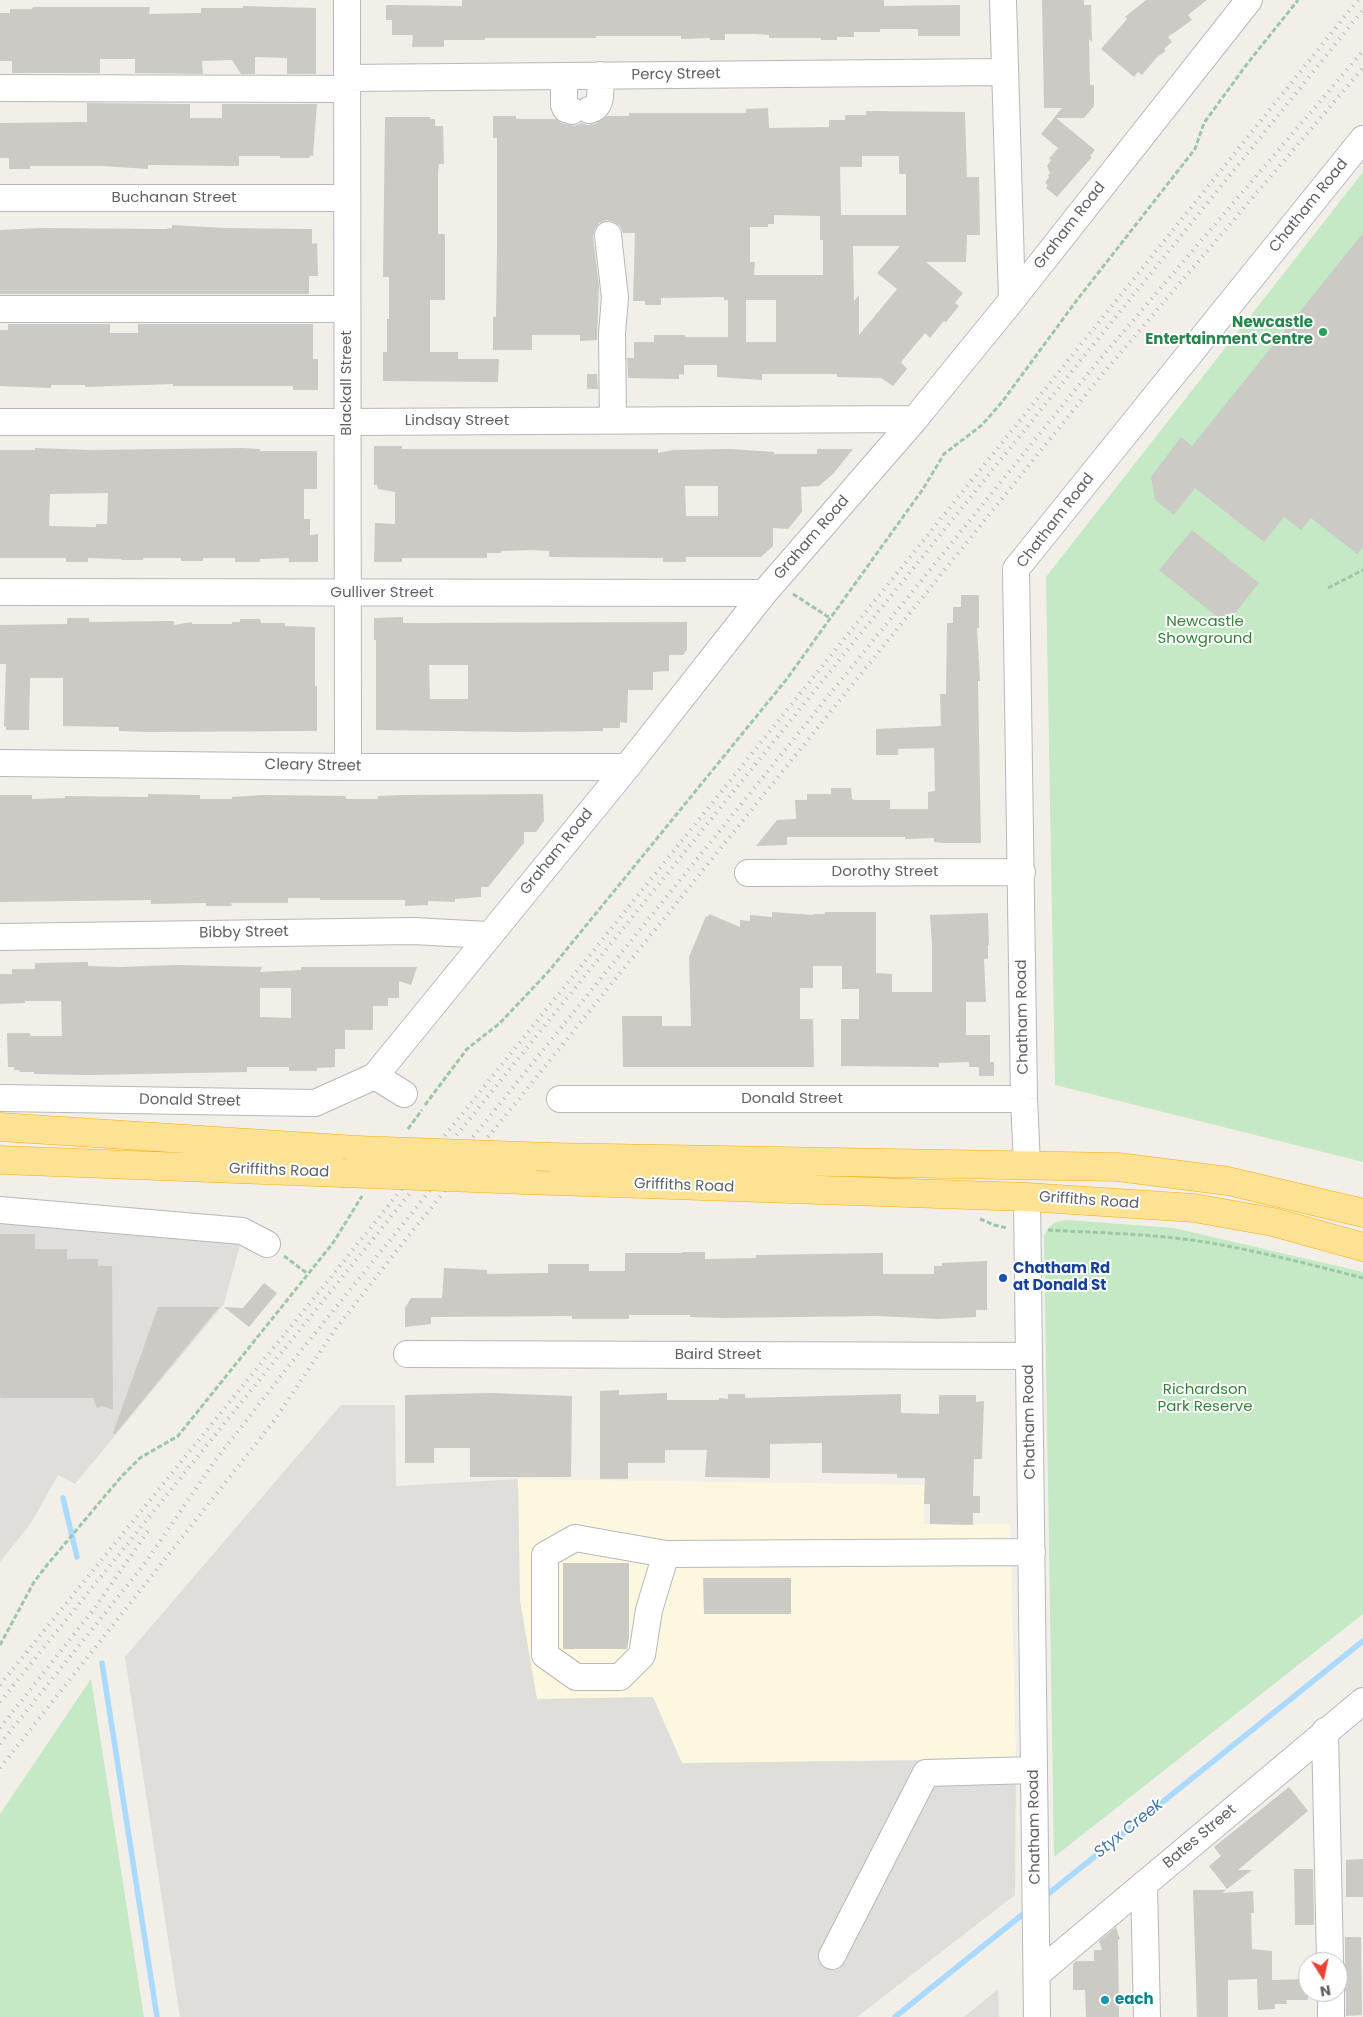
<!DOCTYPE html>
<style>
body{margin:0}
#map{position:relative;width:1363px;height:2017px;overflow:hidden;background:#f1efe8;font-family:Poppins,sans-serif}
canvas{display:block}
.north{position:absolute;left:1298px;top:1952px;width:50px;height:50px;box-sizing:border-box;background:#fff;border:1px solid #bfc1c3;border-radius:50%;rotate:170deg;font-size:14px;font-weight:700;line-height:20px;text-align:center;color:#5f6368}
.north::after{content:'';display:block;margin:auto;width:18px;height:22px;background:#ea4335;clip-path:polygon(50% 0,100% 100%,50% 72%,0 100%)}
</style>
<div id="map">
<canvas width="1363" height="2017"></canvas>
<div class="north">N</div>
</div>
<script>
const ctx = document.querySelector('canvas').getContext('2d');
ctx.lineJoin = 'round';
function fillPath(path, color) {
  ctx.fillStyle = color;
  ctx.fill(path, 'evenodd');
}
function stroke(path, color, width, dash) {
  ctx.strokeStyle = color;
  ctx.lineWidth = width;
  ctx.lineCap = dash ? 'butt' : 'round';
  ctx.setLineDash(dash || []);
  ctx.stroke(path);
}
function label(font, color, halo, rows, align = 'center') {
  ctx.font = font + ' Poppins,sans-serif';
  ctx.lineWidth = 4;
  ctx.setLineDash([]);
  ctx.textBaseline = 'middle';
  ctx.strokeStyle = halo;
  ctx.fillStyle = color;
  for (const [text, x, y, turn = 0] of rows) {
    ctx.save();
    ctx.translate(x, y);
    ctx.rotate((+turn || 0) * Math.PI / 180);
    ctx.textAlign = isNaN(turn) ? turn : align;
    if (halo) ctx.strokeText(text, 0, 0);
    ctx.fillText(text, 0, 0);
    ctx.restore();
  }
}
fillPath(new Path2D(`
 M518,1479L924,1485V1524H1010L1016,1759L681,1763L653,1697L537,1699L520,1601Z`), '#fef7e0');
fillPath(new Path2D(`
 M0,1220L242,1237L224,1304L75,1484L58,1475L31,1523L0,1562Z
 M341,1405H395L396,1486L518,1479L520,1601L537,1699L653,1697L682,1763L1016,1759L1015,1895L857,2017H180L125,1657Z
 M998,1989L999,2017H964Z`), '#e0deda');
fillPath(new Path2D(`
 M1363,172V1162L1055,1085L1046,577Z
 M1068,1220L1174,1228L1363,1272V1614L1054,1857L1044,1236C1049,1224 1055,1221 1068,1220Z
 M91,1679L144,2017H0V1814Z`), '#c5e8c5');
stroke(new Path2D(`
 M63,1498L77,1557
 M102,1663L157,2017
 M1043,1898L1363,1641
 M895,2017L1028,1910`), '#aadaff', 5.5);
fillPath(new Path2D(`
 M462,0H884V6L960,5V36H918V29H880V32H854V37H837V40H821V38H769V35L756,34H725V40H710V38L681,39V36H596V38H485V40H444V47H412L413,35H392V20H386V5L462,6Z
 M1042,0H1084V5H1091L1092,42L1089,39L1090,85H1094V106L1084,118H1056L1095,150L1090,156L1092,157L1057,197L1046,188L1048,185L1045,183L1049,177L1048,175L1050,173L1047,166L1051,160L1049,159L1058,148L1041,134L1062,108H1044Z
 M1146,0H1207L1188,15L1192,20L1168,37L1172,42L1164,49L1166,51L1157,57L1142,75L1138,72L1134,77L1101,49L1127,19L1125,17Z
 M243,6L316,8V74H287V58L255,57V74H241L232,60L202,61L203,74L135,73V59H100V73H12V61H0V13H10V9H32L33,7H150L149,14L201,13V8H243Z
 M87,103L190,104V118H222V104H317L313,156H310L309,158H280V156H239V166L148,165V169L102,166H30V169H9V158H0V123L87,122Z
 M768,108L769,128L829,127V120H845V115H866V111L965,112L967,177H979L980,235H967L966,262H926L963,293L955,303L959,306L946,322L944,321L930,338L925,333L901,362L907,369L893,386L881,378L837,377V374H762V380L717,377V365H684V375L679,374V379L628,378L627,358H634V342H654V335H685V337H728V300H724V297L661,298V305H645V301H633L635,233H623L620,226L614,222L607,220L599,223L595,229L593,236L599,286L597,340L580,341V335H532V350H493V317H496L497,252V138H493V116H516V119H556L561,123L575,126L581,123L587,125L594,124L607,116H629V113H746V109ZM862,156H899V174H906V215H841L840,167H862ZM774,215L820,216V240H823V275H754L755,262H750V227H768V224H774ZM853,246H900L877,273L897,289L859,335V295L854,301ZM746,300H776V342H746Z
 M385,117H430V119H435V126H443L444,164H439L438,173V234H445V300H430V352H458V359H499L498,382L383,381V352H387V319H389V277H383Z
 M172,225L224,228L312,229V244L317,243L318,276H309V294H0V230L40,228L165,229L172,228Z
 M1363,233V547L1357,554L1311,518L1301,530L1284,517L1264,542L1195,488L1174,515L1155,500L1151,477L1181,437L1192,446Z
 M8,324H110V333H138V324H313V359H318V390H293V386H173V384L85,387V385H51V388L0,386V330H8Z
 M587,374H597L598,389H587Z
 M374,446H402V449H658V453L673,450L731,449L774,452V454H817V449H853L833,474L819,486L801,487L802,512L788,529L773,528V546L761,557H686V562H663V558L549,557V551L532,550L501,551V553H487V558H402V562H374L375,523L395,524V492L378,489L377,485H374ZM685,486H718V516H686Z
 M35,448L92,450L243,448L260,449V451H317V489H304V519H310V535L318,534V562H289V558L260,559V562H235V558H203V561H181V558H143V560H121V559L88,558V562H66V558H0V450H35ZM108,493L107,524H96V527L49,526L50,494Z
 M1192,530L1259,583L1226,624L1159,570Z
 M961,595H979V628H977L979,662L980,681H978L981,843H942L934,842V838L905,839V837H787V845L756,846L777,820L796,819L795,800H807V794H831V788H851L852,799L855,800H890V809H928V792L935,791L934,748L898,749V755H876V729L941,726L940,694H946L947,623H953V607H961Z
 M403,617V623L687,622V650L683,655H669V671L653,672V690H628L627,723L620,722V728H603V731L521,732L376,730V640H374V618ZM429,665H468V699H430Z
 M67,618H89V622L174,621V625L192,622V624H232V622H240V619H260L261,623H285V626L315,627V686H317V731L149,732L119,731V727L63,726V678H30L29,730H6V727L4,726L6,664H0V625L67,624Z
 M148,794L200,795V799H232V797L264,795L346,796V799H378V796L404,795L543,794L544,821L536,832H524V843L488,887H481V897L455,899V902L428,901V905L405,906V900H320V898H288V903H231L232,906H206V903L151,904V900L0,902V795H32V799L65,798V796L148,797Z
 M772,912L813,915V914H825V912H876V973L892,974V992H932V946L930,915L988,913L989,945H988V959H984L986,1002H966V1035H990V1062H994V1076H979V1067H969V1062L939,1063V1067L841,1066V1019H859V989H842V966H813V988H800V1019H813L814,1067H623L622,1016H662V1026H691L689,957L706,916L708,917L709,914L740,927V920L750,921V915L772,917Z
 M88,962V966L120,967L177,965L262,967L260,972L301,970V967H417L411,985L399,981V998H388V1006H373V1030H345V1049H335V1067L317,1068V1071H289V1067H247V1072L90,1075L34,1074V1072H20L19,1070H14V1067H8L7,1033H30V1036H62L61,1001H25V1003L0,1004V974H12V969H35V963ZM260,988H291V1018L260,1017Z
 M0,1234H35V1249H67V1259H98V1266H112L113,1410L102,1406L97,1408L93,1398H1L0,1396Z
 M682,1252H705V1259L756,1258V1255L883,1253V1274H934V1266H942V1263L987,1261V1310H976V1317L938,1319L877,1316L721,1318L690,1317V1315H629V1319H572V1316L431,1317V1324L405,1327V1308L411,1298H442L444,1268L487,1270V1274L548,1273V1264H589V1271H625V1253H682Z
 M264,1283L277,1293L249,1327L224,1307L243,1308Z
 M158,1307H219L115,1434L113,1433Z
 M619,1390V1395L667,1393V1400H719V1398L728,1399V1394H745V1398L901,1394V1413L939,1414V1395H976V1402L984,1401L982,1459H974L973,1496H980V1513H973V1525L930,1524V1504H924L925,1478H897V1474L822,1473V1443L770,1444V1478L705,1477L707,1450H665V1463H628V1479H600V1391Z
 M491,1393L572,1396L571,1477H470V1448H434V1463H405V1395Z
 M563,1563H629V1638L627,1649H563Z
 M703,1578H791V1614H704Z
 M1289,1787L1308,1811L1238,1870H1252L1227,1889L1209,1866L1221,1856L1214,1847Z
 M1363,1859V1897H1346V1860Z
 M1294,1869H1313L1314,1925H1295Z
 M1193,1890H1226L1222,1893L1253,1891L1254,1913H1251L1252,1949L1272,1951V1980L1308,1979V2000H1286L1287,2004H1275V2009L1258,2010L1257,1979L1228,1980V2017H1197Z
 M1116,1927L1120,1939L1118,1940L1119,2017H1086L1085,1990H1073V1964L1076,1961H1094V1950H1102L1099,1941Z
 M1345,1937H1361L1362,2015L1346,2016V1992L1341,1982V1971L1345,1962Z`), '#cccac5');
const minor = new Path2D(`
 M347,0L348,767
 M1003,0L1012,300
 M564,76V105L566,109L572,111
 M347,78L1004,72
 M0,88L347,89
 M589,110C604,107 600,88 600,75
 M0,198H347
 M608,235L615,298L612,333L613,420
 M0,309H347
 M0,422H347L915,419
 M0,592L764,593
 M0,763L348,767H627
 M748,873L1022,872
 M0,937L413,931L488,935
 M375,1076L404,1094
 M0,1098L315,1103L375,1076L627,767L764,593L915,419L1012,300L1249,0
 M560,1099H1024
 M1027,1164L1024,1099L1016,569L1363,139
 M1027,1197L1037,2017
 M0,1210L242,1231L267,1244
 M407,1354L1029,1356
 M666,1554L575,1538L545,1555V1655L576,1677H620L642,1655L649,1610L666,1554L1032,1552
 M1325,1731L1330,1962
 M1144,1884L1147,2017
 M832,1956L926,1773L1034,1770
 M1037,1974L1363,1701
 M1331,1992V2017`);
const highway = new Path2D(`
 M0,1127L357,1150
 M550,1157L1118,1167L1228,1181L1363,1213
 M0,1160L342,1173
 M525,1180L1027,1197L1194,1208L1273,1222L1363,1247`);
stroke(minor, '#b5b8bc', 28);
stroke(highway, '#f9ab00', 29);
stroke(new Path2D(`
 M1328,588L1363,570
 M793,594L830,618
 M425,1105L467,1049L500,1023L549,971L786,680L923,489L944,454L982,425L1002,402L1077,300L1195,149L1204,123L1247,64L1298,0
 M408,1129L422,1110
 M980,1219L994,1225L1007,1228
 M1048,1230C1102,1233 1158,1234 1211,1243C1262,1252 1313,1265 1363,1278
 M284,1256L308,1274
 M0,1645L34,1582L47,1565L121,1477L140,1458L178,1436L333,1243L362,1196`), '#9cc7a9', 3, [5, 2.5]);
stroke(minor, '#fff', 26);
stroke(highway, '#fde293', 28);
stroke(new Path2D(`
 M0,1685L327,1282L1358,0
 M0,1702L1363,10
 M0,1728L94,1609L148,1531
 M0,1744L146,1562L214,1462L295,1358L1095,365L1363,51
 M0,1768L274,1421L334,1331L398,1249L1100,377L1363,68`), '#b6b7b8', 4, [1, 6]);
const highwayBridge = new Path2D(`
 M357,1150L550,1157
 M342,1173L525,1180`);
stroke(highwayBridge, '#f9ab00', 29, []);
stroke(highwayBridge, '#fde293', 28);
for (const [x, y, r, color] of [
 [1323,332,5,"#2e9e5b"],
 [1003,1278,5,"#1a4fb4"],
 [1105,2000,5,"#0f9aa8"]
]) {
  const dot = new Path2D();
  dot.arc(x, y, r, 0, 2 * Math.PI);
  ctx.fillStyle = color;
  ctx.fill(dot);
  stroke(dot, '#fff', 2);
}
label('15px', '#5f6368', '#fff', [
 ["Percy Street",676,75,-1],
 ["Buchanan Street",174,198],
 ["Chatham Road",1309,206,-51],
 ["Graham Road",1070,226,-52],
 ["Blackall Street",347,383,-90],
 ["Lindsay Street",457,421],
 ["Chatham Road",1056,521,-52],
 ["Graham Road",812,538,-49],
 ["Gulliver Street",382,593],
 ["Cleary Street",313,766,1],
 ["Graham Road",557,852,-51],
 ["Dorothy Street",885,872],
 ["Bibby Street",244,933,-1],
 ["Chatham Road",1023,1017,-91],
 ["Donald Street",792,1099],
 ["Donald Street",190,1101,1],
 ["Griffiths Road",279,1171,2],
 ["Griffiths Road",684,1186,2],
 ["Griffiths Road",1089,1201,4],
 ["Baird Street",718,1355],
 ["Chatham Road",1030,1422,-91],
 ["Chatham Road",1035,1827,-91],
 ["Bates Street",1200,1837,-40]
]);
label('bold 15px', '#27864d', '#fff', [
 ["Newcastle",1313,323],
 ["Entertainment Centre",1313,340]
], 'right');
label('15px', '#348238', '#fff', [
 ["Newcastle",1205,622],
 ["Showground",1205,639],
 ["Richardson",1205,1390],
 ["Park Reserve",1205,1407]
]);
label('bold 15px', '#164399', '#fff', [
 ["Chatham Rd",1013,1269],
 ["at Donald St",1013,1286]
], 'left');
label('bold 15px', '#0d838f', '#fff', [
 ["each",1115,2000]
], 'left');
label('italic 16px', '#4174aa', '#fff', [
 ["Styx Creek",1129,1829,-39]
]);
</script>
